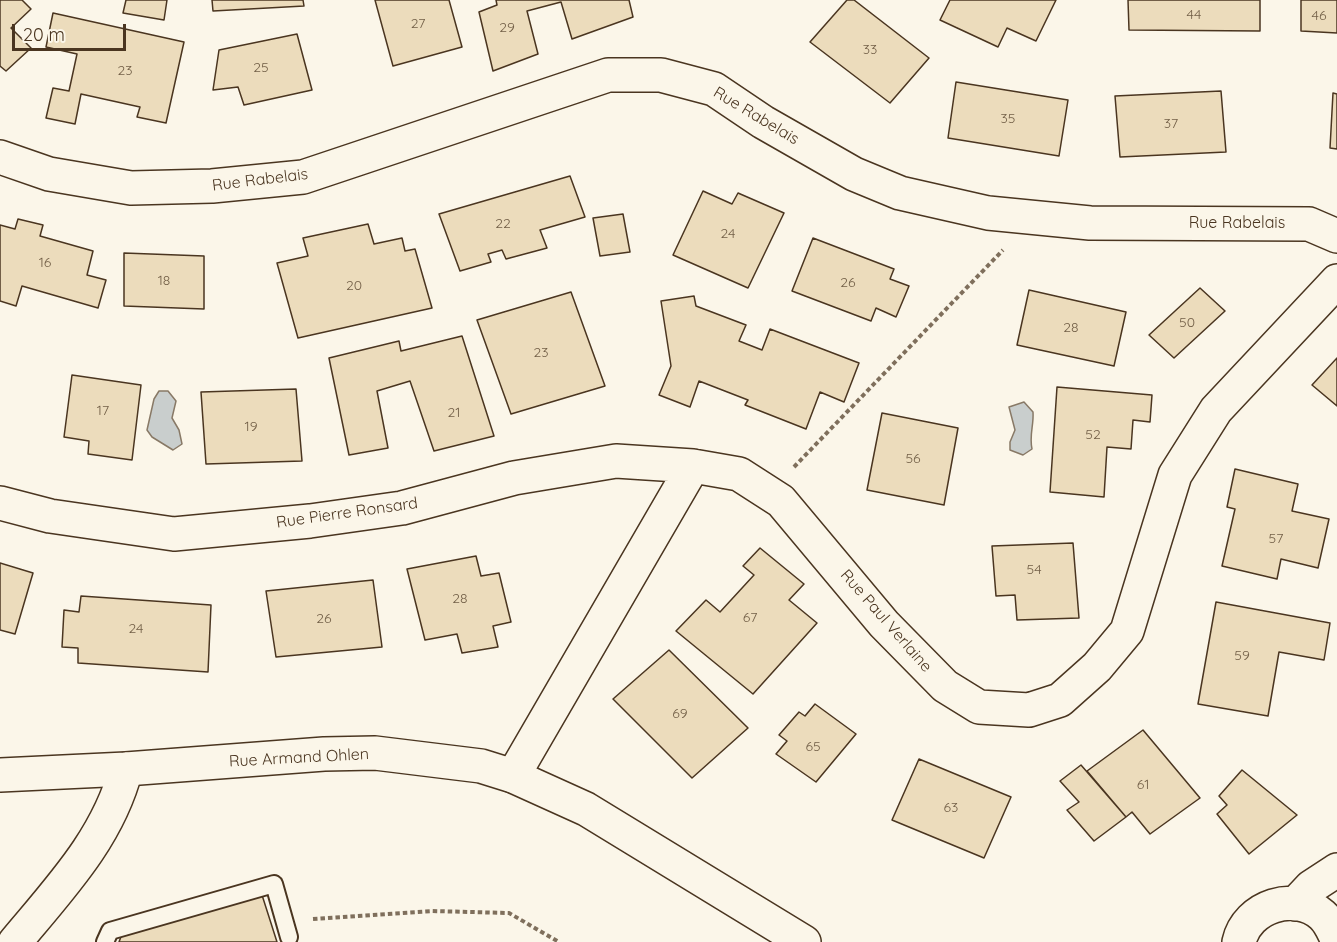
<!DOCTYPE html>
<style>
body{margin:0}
#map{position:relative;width:1337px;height:942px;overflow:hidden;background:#fbf6e9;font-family:Quicksand,sans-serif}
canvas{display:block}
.scale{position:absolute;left:12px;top:24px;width:114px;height:27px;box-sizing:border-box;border:3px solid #4a3520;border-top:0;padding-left:8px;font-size:18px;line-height:21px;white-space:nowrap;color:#4a3520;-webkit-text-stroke:4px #fbf6e9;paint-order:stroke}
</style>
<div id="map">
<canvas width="1337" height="942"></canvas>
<div class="scale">20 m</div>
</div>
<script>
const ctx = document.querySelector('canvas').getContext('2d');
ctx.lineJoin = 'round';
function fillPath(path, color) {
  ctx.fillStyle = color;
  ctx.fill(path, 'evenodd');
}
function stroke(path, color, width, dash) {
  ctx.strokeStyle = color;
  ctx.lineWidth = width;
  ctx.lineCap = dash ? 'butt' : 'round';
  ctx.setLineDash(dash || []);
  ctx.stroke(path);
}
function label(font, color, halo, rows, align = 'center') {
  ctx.font = font + ' Quicksand,sans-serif';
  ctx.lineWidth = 4.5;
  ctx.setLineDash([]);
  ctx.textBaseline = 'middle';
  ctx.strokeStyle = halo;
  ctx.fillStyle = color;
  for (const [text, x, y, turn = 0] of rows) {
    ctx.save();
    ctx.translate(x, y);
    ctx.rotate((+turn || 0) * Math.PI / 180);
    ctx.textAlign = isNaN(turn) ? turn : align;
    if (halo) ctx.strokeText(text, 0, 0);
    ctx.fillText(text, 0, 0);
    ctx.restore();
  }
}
const water = new Path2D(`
 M159,391H168L176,401L172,418L179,430L182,444L173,450L152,437L147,430L154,399Z
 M1024,402L1033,412C1034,425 1029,435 1032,449L1023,455L1010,450V442L1015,430L1009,407Z`);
fillPath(water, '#c9cecd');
stroke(water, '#887966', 1.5);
const building = new Path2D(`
 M0,0H22L31,9L11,28L31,48L6,71L0,66Z
 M126,0H167L164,20L123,13Z
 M212,0H303L304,6L213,11Z
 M375,0H449L462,47L393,66Z
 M496,0H629L633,17L572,39L561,2L527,11L538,54L493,71L479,12L497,5Z
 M847,0H854L929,58L890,103L810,42Z
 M950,0H1056L1036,41L1007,28L998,47L940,20Z
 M1128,0H1260V31L1129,30Z
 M1301,0H1337V33L1301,31Z
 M53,13L184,42L166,123L137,117L140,107L81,94L75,124L46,118L53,88L69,91L77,54L46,47Z
 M297,34L312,90L244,105L238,87L213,90L219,50Z
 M956,82L1068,100L1059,156L948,138Z
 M1221,91L1226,152L1120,157L1115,96Z
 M1333,93L1337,94V149L1330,148Z
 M570,176L585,217L540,230L547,248L506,259L502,250L488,254L491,262L460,271L439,214Z
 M703,191L732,204L738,193L784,213L748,288L673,255Z
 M623,214L630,252L600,256L593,218Z
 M18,219L43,225L40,236L93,251L87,275L106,280L98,308L22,286L16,306L0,301V225L15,229Z
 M368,224L374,244L402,238L405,251L415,249L432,308L298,338L277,263L308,256L303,238Z
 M813,238L894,269L890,279L909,286L896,317L876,308L871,321L792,291Z
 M124,253L204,256V309L124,306Z
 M1200,288L1225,311L1174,358L1149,335Z
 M1029,290L1126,312L1114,366L1017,345Z
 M571,292L605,386L511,414L477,320Z
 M694,296L696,306L746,325L739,341L762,350L770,329L859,363L844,402L820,392L806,429L745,405L748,400L699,381L690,407L659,395L671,366L661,301Z
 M462,336L494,436L434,451L410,381L377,391L388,448L349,455L329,358L399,341L401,351Z
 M1337,358V406L1312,385Z
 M72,375L141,385L132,460L88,454L89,441L64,437Z
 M1057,387L1152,395L1150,422L1133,420L1131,449L1107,447L1104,497L1050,492Z
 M296,389L302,461L206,464L201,392Z
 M882,413L958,428L944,505L867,490Z
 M1235,469L1298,484L1292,511L1329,519L1318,568L1281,559L1277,579L1222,566L1235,509L1227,507Z
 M1073,543L1079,618L1017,620L1015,595L996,596L992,546Z
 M760,548L804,584L789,600L817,623L753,694L676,631L706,600L720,612L754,575L743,566Z
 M476,556L481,576L499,573L511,622L493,626L498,647L462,653L457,634L425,640L407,569Z
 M0,563L33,573L15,634L0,630Z
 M373,580L382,647L276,657L266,591Z
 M81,596L211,605L208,672L78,663V648L62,647L64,610L79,612Z
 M1216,602L1330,623L1324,660L1279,652L1268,716L1198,704Z
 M669,650L748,728L692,778L613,699Z
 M815,704L856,734L816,782L776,754L787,741L779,735L799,712L805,716Z
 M1143,730L1200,798L1150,834L1132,812L1126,817L1087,771Z
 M919,759L1011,797L984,858L892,820Z
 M1081,765L1126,817L1094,841L1067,810L1079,802L1060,781Z
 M1242,770L1297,815L1249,854L1217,814L1227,805L1219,796Z
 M262,895L277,942H119L122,934Z`);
fillPath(building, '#ecdcbc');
stroke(building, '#4a3520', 1.5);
const service = new Path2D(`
 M105,942L110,931L274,884L289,937`);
const minor = new Path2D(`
 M0,157L49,174L131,188L212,186L303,177L608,75H661L714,89L763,122L854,174L900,193L988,213L1090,223L1309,224L1337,236
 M0,503L50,516L174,534L310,521L402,508L514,478L616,461L693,466
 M513,776L693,466L739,474L781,501L884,624L945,686L979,707L1029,710L1060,700L1097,667L1127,631L1175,475L1216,410L1337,281
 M15,942C60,888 108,838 126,769`);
const secondary = new Path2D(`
 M0,775L126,769L324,754L375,753L481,766L513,776L586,809L804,942
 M1295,904L1311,887L1337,870
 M1239,942C1247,906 1295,891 1322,915C1330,922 1333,931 1337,939`);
stroke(service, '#4a3520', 20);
stroke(minor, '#4a3520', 36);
stroke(secondary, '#4a3520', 36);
stroke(new Path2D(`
 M794,467L1003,250
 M313,919L432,911L509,913L559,942`), '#7f6f5c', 4, [4.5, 3]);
stroke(service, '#fbf6e9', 16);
stroke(minor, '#fbf6e9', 33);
stroke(secondary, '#fbf6e9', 33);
label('14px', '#725f47', null, [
 ["44",1194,15],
 ["46",1319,16],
 ["27",418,24],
 ["29",507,28],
 ["33",870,50],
 ["25",261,68],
 ["23",125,71],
 ["35",1008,119],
 ["37",1171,124],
 ["22",503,224],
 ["24",728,234],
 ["16",45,263],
 ["18",164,281],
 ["26",848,283],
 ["20",354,286],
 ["50",1187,323],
 ["28",1071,328],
 ["23",541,353],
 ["17",103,411],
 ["21",454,413],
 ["19",251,427],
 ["52",1093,435],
 ["56",913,459],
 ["57",1276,539],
 ["54",1034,570],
 ["28",460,599],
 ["67",750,618],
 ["26",324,619],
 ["24",136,629],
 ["59",1242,656],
 ["69",680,714],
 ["65",813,747],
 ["61",1143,785],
 ["63",951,808]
]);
label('16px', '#4a3520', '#fbf6e9', [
 ["Rue Rabelais",756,116,31],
 ["Rue Rabelais",260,180,-7],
 ["Rue Rabelais",1237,223],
 ["Rue Pierre Ronsard",347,513,-8],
 ["Rue Paul Verlaine",886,621,49],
 ["Rue Armand Ohlen",299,758,-3]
]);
</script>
